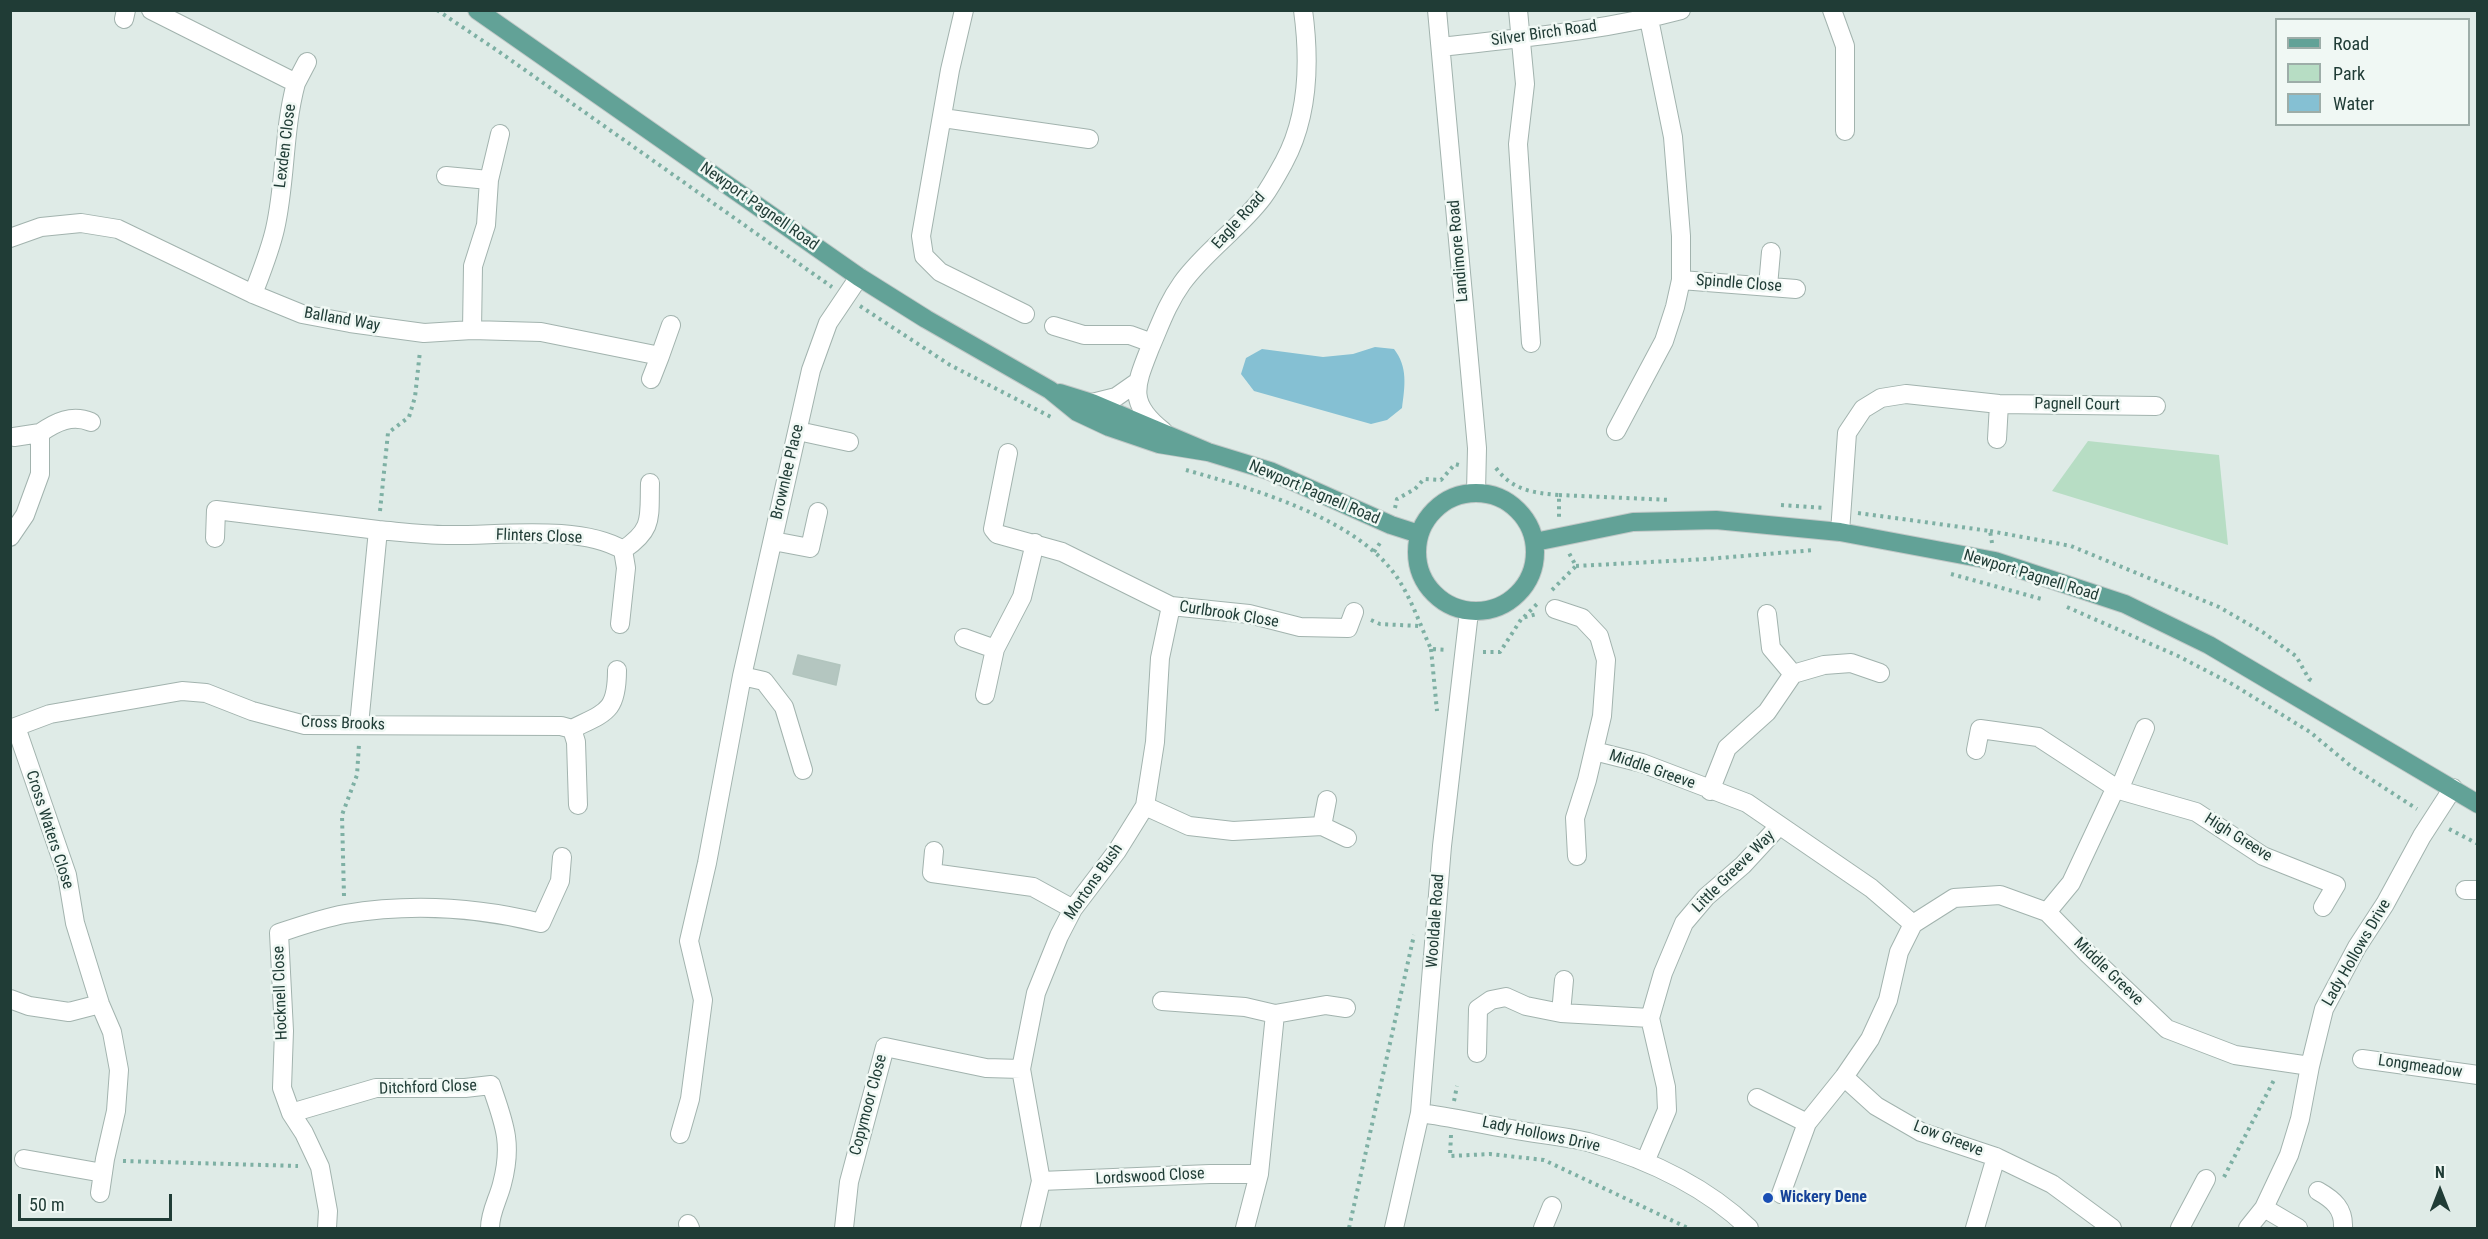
<!DOCTYPE html>
<style>
body{margin:0}
#map{position:relative;width:2488px;height:1239px;overflow:hidden;background:#dfebe7;font-family:"Roboto Condensed",sans-serif}
canvas{display:block}
.frame{position:absolute;inset:0;border:12px solid #203c36;pointer-events:none}
.legend{position:absolute;left:2275px;top:18px;width:195px;height:108px;box-sizing:border-box;background:#f0f8f4;border:2px solid #9dada8;margin:0;padding:8px 10px;list-style:none;font-size:18px;color:#203c36}
.legend li{display:flex;align-items:center;gap:12px;height:30px}
.legend b{width:30px;border:2px solid #9dada8}
.north{position:absolute;left:2410px;top:1161px;width:60px;height:60px;-webkit-text-stroke:4px #f0f8f4;paint-order:stroke;rotate:0deg;font-size:16px;font-weight:700;line-height:24px;text-align:center;color:#203c36}
.north::after{content:'';display:block;margin:auto;width:21px;height:27px;background:#203c36;clip-path:polygon(50% 0,100% 100%,50% 72%,0 100%)}
.scale{position:absolute;left:18px;top:1194px;width:154px;height:27px;box-sizing:border-box;border:3px solid #203c36;border-top:0;padding-left:8px;font-size:18px;line-height:21px;white-space:nowrap;color:#203c36;-webkit-text-stroke:4px #f0f8f4;paint-order:stroke}
</style>
<div id="map">
<canvas width="2488" height="1239"></canvas>
<div class="frame"></div>
<ul class="legend">
<li><b style="height:8px;background:#62a297"></b>Road</li>
<li><b style="height:16px;background:#b7ddc4"></b>Park</li>
<li><b style="height:16px;background:#85c0d3"></b>Water</li>
</ul>
<div class="north">N</div>
<div class="scale">50 m</div>
</div>
<script>
const ctx = document.querySelector('canvas').getContext('2d');
ctx.lineJoin = 'round';
function fillPath(path, color) {
  ctx.fillStyle = color;
  ctx.fill(path, 'evenodd');
}
function stroke(path, color, width, dash) {
  ctx.strokeStyle = color;
  ctx.lineWidth = width;
  ctx.lineCap = dash ? 'butt' : 'round';
  ctx.setLineDash(dash || []);
  ctx.stroke(path);
}
function label(font, color, halo, rows, align = 'center') {
  ctx.font = font + ' "Roboto Condensed",sans-serif';
  ctx.lineWidth = 5;
  ctx.setLineDash([]);
  ctx.textBaseline = 'middle';
  ctx.strokeStyle = halo;
  ctx.fillStyle = color;
  for (const [text, x, y, turn = 0] of rows) {
    ctx.save();
    ctx.translate(x, y);
    ctx.rotate((+turn || 0) * Math.PI / 180);
    ctx.textAlign = isNaN(turn) ? turn : align;
    if (halo) ctx.strokeText(text, 0, 0);
    ctx.fillText(text, 0, 0);
    ctx.restore();
  }
}
fillPath(new Path2D(`
 M2088,441L2219,455L2228,545L2052,491Z`), '#b7ddc4');
fillPath(new Path2D(`
 M1375,347L1394,349C1408,367 1405,386 1402,408L1387,420L1371,424L1254,391L1241,374L1246,358L1262,349L1323,357L1353,354Z`), '#85c0d3');
const building = new Path2D(`
 M798,655L840,665L836,685L793,674Z`);
fillPath(building, '#b4c6c0');
stroke(building, '#b2c5be', 1.5);
const minor = new Path2D(`
 M151,10L296,83C283,131 286,181 275,229C270,251 261,273 253,294
 M964,10L950,70L921,236L924,256L940,272L1025,314
 M1437,10L1477,448L1476,492
 M1518,10L1525,84L1518,144L1531,343
 M1832,10L1845,46V131
 M124,19L126,10
 M1441,47C1521,38 1603,31 1681,10
 M296,83L307,62
 M943,118L1089,139
 M446,176L489,180L486,225L473,266L472,330
 M489,180L500,134
 M10,238L41,227L81,223L118,229L253,294L302,314L350,323L424,333L472,330L541,332L660,356L671,325
 M1681,280L1796,289
 M1768,286L1771,252
 M1054,326L1084,335H1130L1152,343
 M651,379L660,356
 M1092,403L1116,397L1136,383
 M798,431L849,442
 M1163,431C1127,403 1135,386 1150,348C1160,325 1167,304 1182,283C1205,251 1240,228 1263,197C1271,186 1278,173 1284,162C1309,116 1310,61 1303,10
 M1616,431L1664,341L1675,307L1681,280V236L1673,137L1649,19
 M40,433C56,422 72,414 91,422
 M1997,439L1999,404
 M1008,453L993,529L997,534L1062,552L1171,606L1249,614L1300,627L1348,628L1354,612
 M1840,532L1847,433L1863,409L1881,398L1906,394L1999,404L2156,406
 M10,537L25,515L40,474V433L14,437
 M215,538L216,510L378,530
 M773,541L810,548L818,512
 M623,550C654,529 649,518 650,483
 M1555,609L1582,618L1599,636L1606,660L1602,716L1587,780L1575,818L1577,856
 M1767,614L1771,648L1793,674L1824,665L1851,663L1880,673
 M964,638L995,649
 M742,676L764,681L784,707L803,770
 M985,695L995,649L1022,597L1035,543
 M359,725L378,530C401,532 424,535 447,535C498,536 579,524 623,550L626,568L620,624
 M16,727L67,875L75,923L100,1004L112,1032L119,1070L116,1111L105,1159L100,1193
 M10,729L50,714L182,691L206,693L252,711L305,725L561,726L572,729L576,742L578,805
 M572,729C606,712 617,712 617,670
 M1976,750L1980,729L2038,737L2119,790L2196,812L2263,856L2336,885L2323,907
 M1594,751L1642,763L1747,803L1871,888L1913,924L1954,898L2000,895L2047,912L2087,953L2167,1029L2235,1055L2310,1066
 M2119,790L2145,728
 M1710,791L1727,748L1767,712L1793,674
 M1145,806L1189,826L1233,831L1322,826L1327,800
 M1322,826L1347,838
 M934,851L932,873L1033,887L1073,909
 M2465,890H2478
 M2047,912L2071,883L2115,789
 M10,999L29,1006L69,1012L100,1004
 M1162,1001L1245,1007L1275,1014L1259,1174L1245,1228
 M1561,1013L1564,980
 M1275,1014L1326,1005L1346,1008
 M1477,1053L1478,1009L1491,1000L1506,997L1526,1006L1561,1013L1650,1018
 M2362,1059L2478,1075
 M1844,1077L1876,1106L1921,1132L1996,1157L2052,1184L2112,1228
 M1757,1098L1807,1123
 M291,1113L376,1088H465L491,1085C504,1123 513,1143 502,1184C498,1200 490,1212 490,1228
 M1420,1113C1451,1117 1480,1124 1511,1129C1536,1134 1563,1136 1588,1142C1647,1159 1704,1185 1749,1228
 M680,1134L690,1099L703,1000L689,941L707,863L742,676L811,370L828,323L859,277
 M24,1159L103,1173
 M1645,1162L1667,1110L1666,1087L1650,1018L1663,973L1684,923L1706,897L1743,865L1778,827
 M1041,1181L1210,1174H1259
 M2318,1191C2334,1200 2344,1209 2343,1228
 M1781,1194L1807,1123L1844,1077L1870,1039L1888,1000L1899,952L1913,924
 M2264,1208L2298,1228
 M688,1224L690,1228
 M327,1228L328,1211L320,1167L304,1133L291,1113L282,1088L284,1031L279,933C300,926 323,918 345,914C411,903 477,907 541,923L560,881L562,857
 M844,1228L849,1182L885,1047L986,1068L1021,1069
 M1030,1228L1041,1181L1021,1069L1036,993L1059,936L1073,909L1117,851L1145,806L1155,742L1160,658L1171,606
 M1394,1228L1420,1113L1442,846L1469,612
 M1543,1228L1552,1206
 M1975,1228L1996,1157
 M2180,1228L2206,1179
 M2248,1228L2264,1208L2289,1155L2300,1119L2310,1066L2324,1009L2357,947L2385,904L2422,836L2453,788`);
const major = new Path2D(`
 M477,10L859,277L926,319L1050,390L1077,412L1109,427L1159,444L1208,452
 M1060,393L1092,403L1208,452L1270,471L1391,525L1419,534
 M1417 552a59 59 0 1 1 118 0a59 59 0 1 1-118 0Z
 M1535,542L1633,522L1716,520L1840,532L1995,561L2125,604L2209,645L2478,804`);
stroke(minor, '#a2b3ae', 20);
stroke(major, '#c1c8c7', 20);
stroke(new Path2D(`
 M437,10L498,51L832,287
 M860,306L950,365L1051,417
 M1496,468C1512,490 1533,493 1559,495V518
 M1186,470C1253,489 1362,519 1400,582C1413,603 1421,627 1431,649L1448,650
 M1559,495L1671,500
 M1781,505L1824,508
 M1395,508L1397,499L1415,489L1424,479L1441,480L1455,464L1459,465
 M380,511L388,433L409,417L415,397L420,351
 M1858,513L1990,531L1992,543
 M1990,531L2071,546L2219,607L2264,633L2296,656L2309,679L2315,683
 M1374,552L1382,540
 M1576,566L1707,559L1815,550
 M1951,574L2045,600
 M1552,590L1576,566L1569,553
 M2067,607L2178,656L2232,684L2310,732L2352,767L2417,809
 M1524,617L1538,603
 M1371,620L1380,624L1420,626
 M1431,649L1437,711
 M1483,652H1500L1522,618L1537,614
 M2449,829L2478,844
 M344,896L342,815L357,775L359,744
 M1454,1101L1457,1086
 M1451,1135L1450,1156L1490,1154L1544,1160L1688,1228
 M123,1161L298,1166
 M2224,1177L2274,1080
 M1349,1228L1414,935`), '#7eb0a4', 4, [3, 4.5]);
stroke(minor, '#fff', 18);
stroke(major, '#62a297', 18);
for (const [x, y, r, color] of [
 [1768,1198,6,"#1a4fb4"]
]) {
  const dot = new Path2D();
  dot.arc(x, y, r, 0, 2 * Math.PI);
  ctx.fillStyle = color;
  ctx.fill(dot);
  stroke(dot, '#f0f8f4', 2);
}
label('16px', '#203c36', '#f0f8f4', [
 ["Silver Birch Road",1544,34,-8],
 ["Lexden Close",286,146,-83],
 ["Newport Pagnell Road",759,207,35],
 ["Eagle Road",1239,221,-48],
 ["Landimore Road",1459,251,-95],
 ["Spindle Close",1739,284,4],
 ["Balland Way",342,320,10],
 ["Pagnell Court",2077,405,1],
 ["Brownlee Place",788,472,-77],
 ["Newport Pagnell Road",1314,493,23],
 ["Flinters Close",539,537,2],
 ["Newport Pagnell Road",2031,576,17],
 ["Curlbrook Close",1229,615,9],
 ["Cross Brooks",343,724,2],
 ["Middle Greeve",1652,770,19],
 ["Cross Waters Close",49,830,72],
 ["High Greeve",2238,838,32],
 ["Little Greeve Way",1734,872,-45],
 ["Mortons Bush",1094,882,-55],
 ["Wooldale Road",1436,921,-86],
 ["Lady Hollows Drive",2357,953,-60],
 ["Middle Greeve",2108,972,44],
 ["Hocknell Close",281,993,-92],
 ["Longmeadow",2420,1067,8],
 ["Ditchford Close",428,1088,-2],
 ["Copymoor Close",869,1105,-75],
 ["Lady Hollows Drive",1541,1135,12],
 ["Low Greeve",1948,1139,21],
 ["Lordswood Close",1150,1177,-3]
]);
label('bold 16px', '#164399', '#f0f8f4', [
 ["Wickery Dene",1780,1198]
], 'left');
</script>
